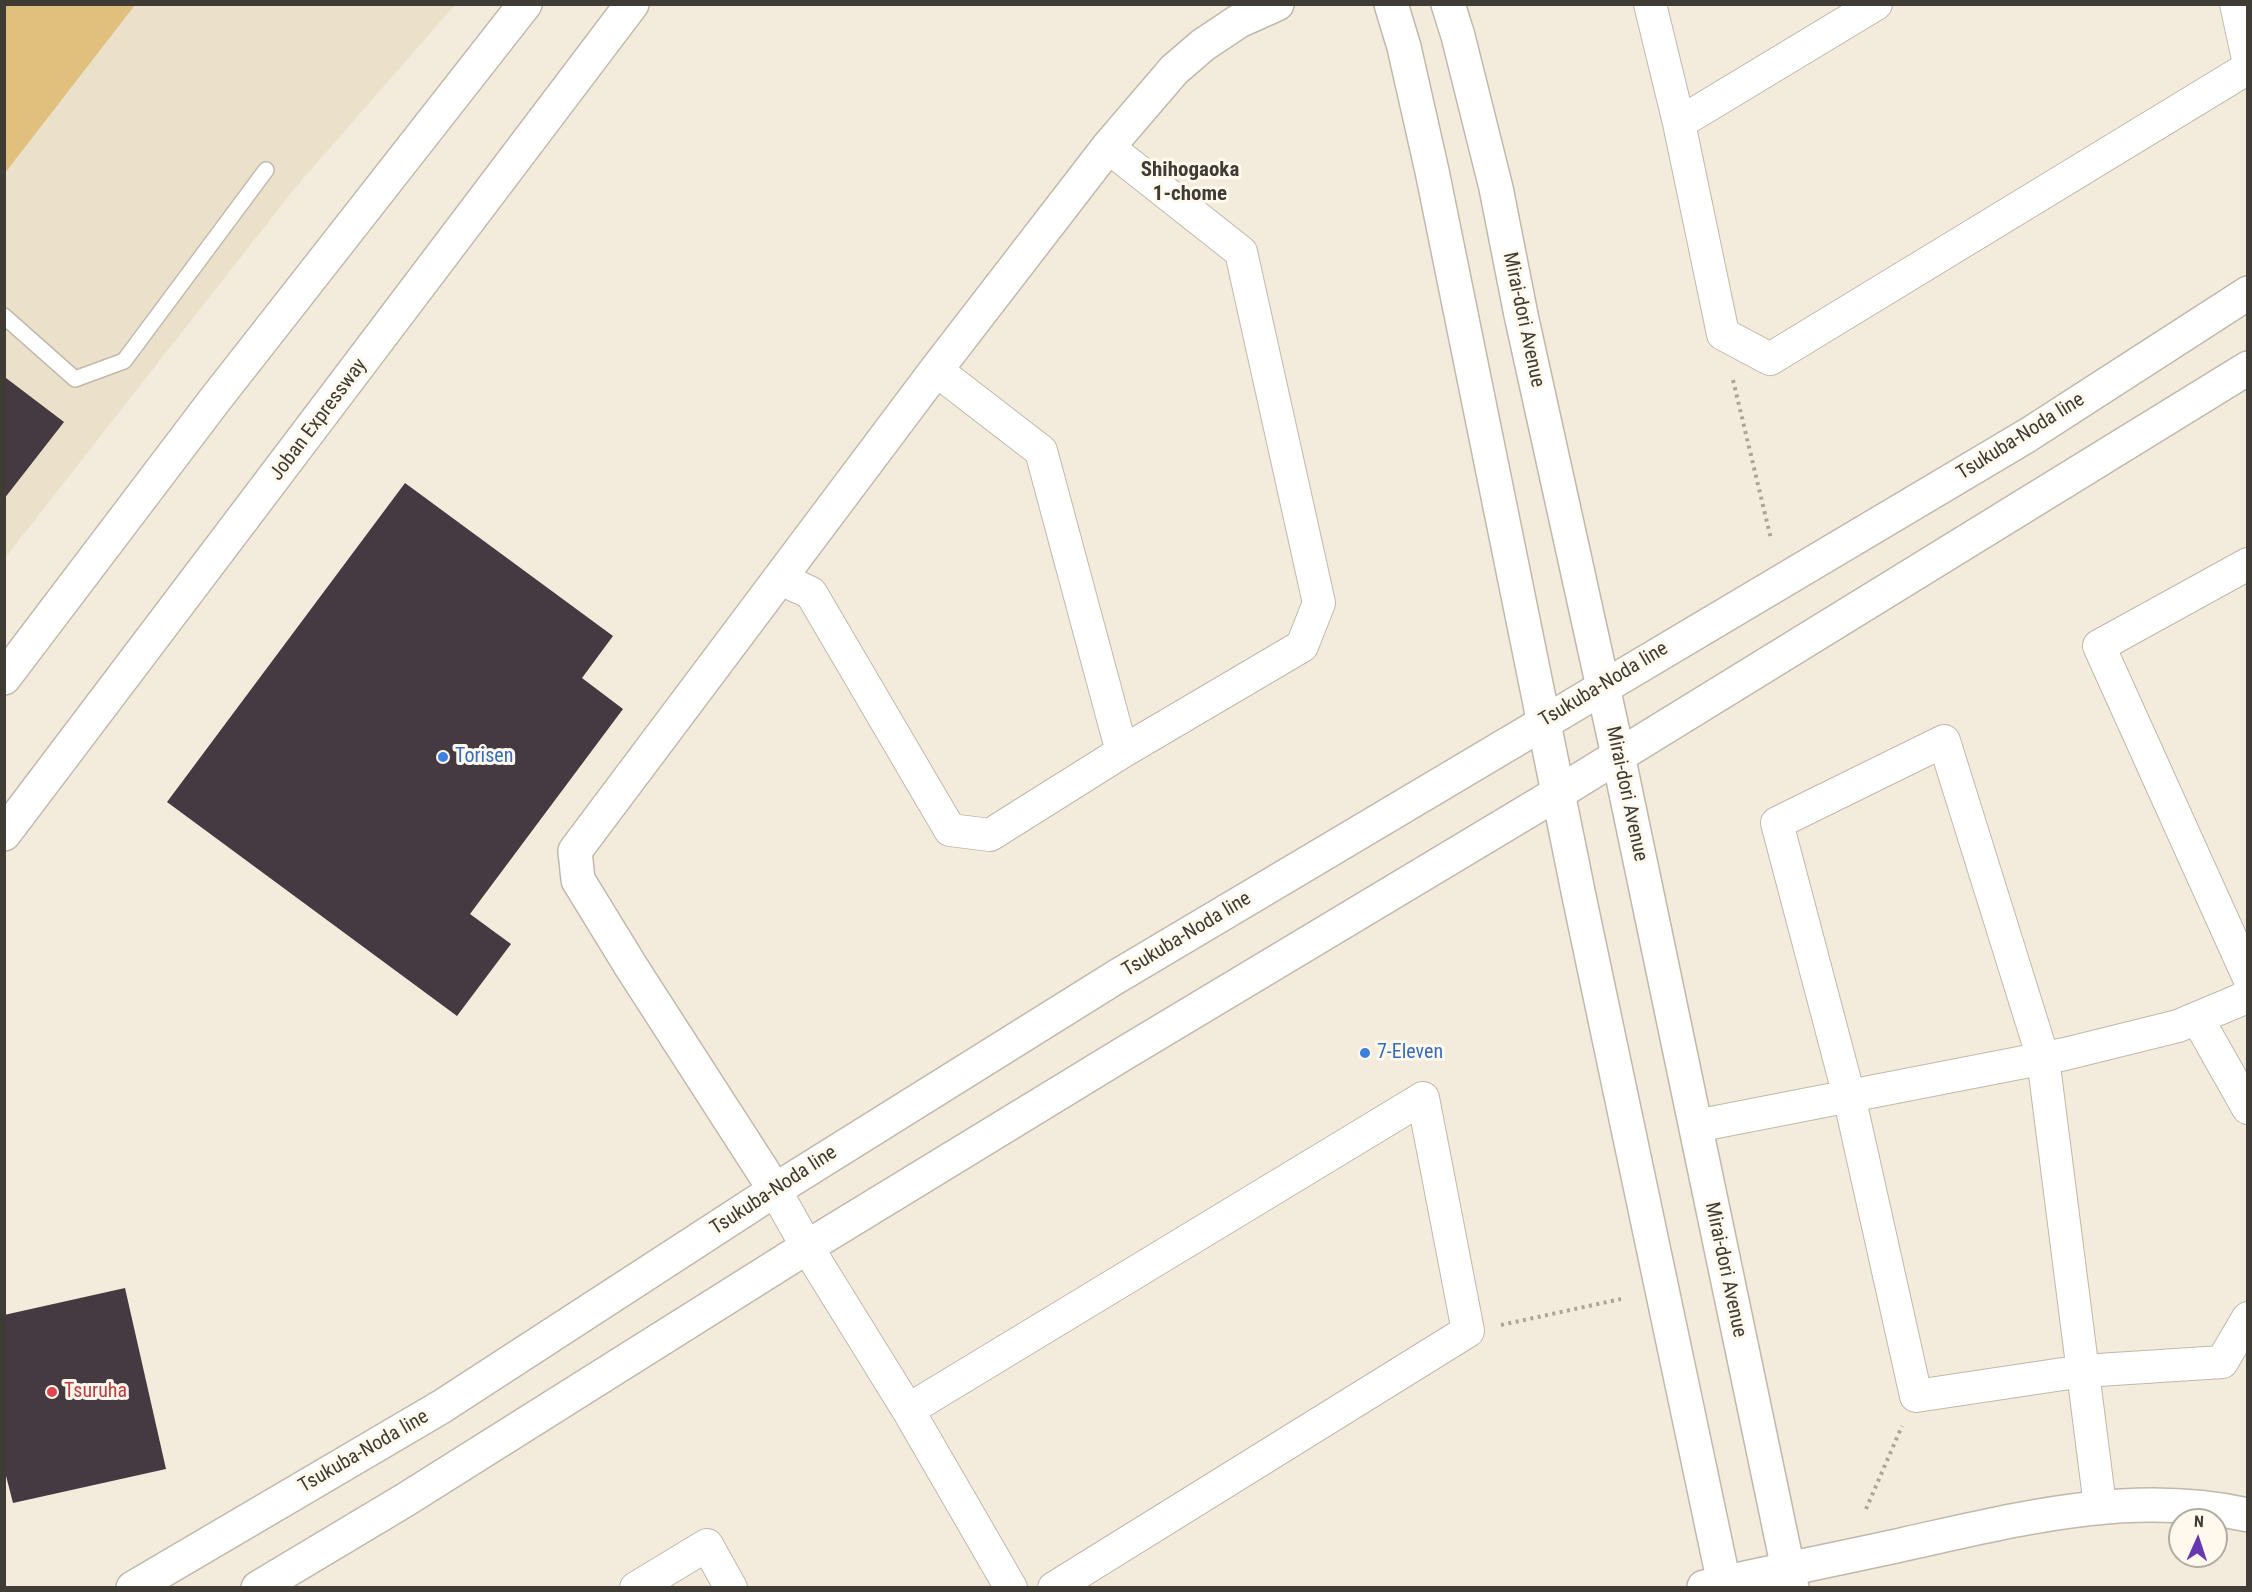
<!DOCTYPE html>
<style>
body{margin:0}
#map{position:relative;width:2252px;height:1592px;overflow:hidden;background:#f3ecdd;font-family:"Roboto Condensed",sans-serif}
canvas{display:block}
.frame{position:absolute;inset:0;border:6px solid #3f3c36;pointer-events:none}
.north{position:absolute;left:2168px;top:1508px;width:60px;height:60px;box-sizing:border-box;background:#fff9ed;border:2px solid #b2ada4;border-radius:50%;rotate:3deg;font-size:16px;font-weight:700;line-height:24px;text-align:center;color:#3f3c36}
.north::after{content:'';display:block;margin:auto;width:21px;height:27px;background:#6739b1;clip-path:polygon(50% 0,100% 100%,50% 72%,0 100%)}
</style>
<div id="map">
<canvas width="2252" height="1592"></canvas>
<div class="frame"></div>
<div class="north">N</div>
</div>
<script>
const ctx = document.querySelector('canvas').getContext('2d');
ctx.lineJoin = 'round';
function fillPath(path, color) {
  ctx.fillStyle = color;
  ctx.fill(path, 'evenodd');
}
function stroke(path, color, width, dash) {
  ctx.strokeStyle = color;
  ctx.lineWidth = width;
  ctx.lineCap = dash ? 'butt' : 'round';
  ctx.setLineDash(dash || []);
  ctx.stroke(path);
}
function label(font, color, halo, rows, align = 'center') {
  ctx.font = font + ' "Roboto Condensed",sans-serif';
  ctx.lineWidth = 6;
  ctx.setLineDash([]);
  ctx.textBaseline = 'middle';
  ctx.strokeStyle = halo;
  ctx.fillStyle = color;
  for (const [text, x, y, turn = 0] of rows) {
    ctx.save();
    ctx.translate(x, y);
    ctx.rotate((+turn || 0) * Math.PI / 180);
    ctx.textAlign = isNaN(turn) ? turn : align;
    if (halo) ctx.strokeText(text, 0, 0);
    ctx.fillText(text, 0, 0);
    ctx.restore();
  }
}
fillPath(new Path2D(`
 M5,5H455L295,188L5,558Z`), '#ebe1cb');
fillPath(new Path2D(`
 M5,4L135,5L5,173L4,5Z`), '#e0c07c');
fillPath(new Path2D(`
 M6,378L64,422L4,499V380Z
 M405,483L613,636L582,678L623,709L470,914L511,944L457,1016L167,802Z
 M125,1288L166,1469L13,1503L4,1468V1315Z`), '#463a42');
const lane = new Path2D(`
 M4,316L75,379L124,361L266,170`);
const street = new Path2D(`
 M1650,4L1679,123L1723,334L1770,359L2248,68
 M2236,4L2248,59
 M1679,123L1876,4
 M936,370L1041,451L1122,752
 M2248,564L2099,646L2248,976
 M781,579L811,593L950,830L990,835L1122,752L1302,646L1319,603L1241,252L1108,147
 M2197,1018L2248,1108
 M1696,1126L2065,1054L2178,1026L2240,1000L2248,994
 M775,1190L807,1247L908,1410L1011,1588
 M908,1410L1423,1098L1468,1331L1054,1588
 M2100,1506L2043,1058L1944,741L1777,823L1849,1096L1916,1396L2083,1371L2222,1362L2248,1318
 M636,1588L707,1545L731,1588`);
const secondary = new Path2D(`
 M1391,4L1404,47L1432,171L1580,901L1725,1588
 M1448,4L1458,36L1496,188L1521,315L1618,755L1792,1588
 M775,1190L632,968L578,880L575,851L936,370L1108,147L1174,70L1203,45L1239,21L1277,4
 M1704,1587C1770,1572 1838,1559 1905,1544C2019,1519 2130,1489 2248,1515`);
const primary = new Path2D(`
 M133,1588L441,1407L775,1190L1116,977L2028,435L2248,293
 M258,1588L405,1500L807,1247L1123,1054L1558,793L2248,368`);
const highway = new Path2D(`
 M4,678L214,401L525,4
 M4,834L632,4`);
stroke(lane, '#c0b9ab', 18);
stroke(street, '#c0b9ab', 34);
stroke(secondary, '#c0b9ab', 36);
stroke(primary, '#c0b9ab', 36);
stroke(highway, '#c0b9ab', 36);
stroke(new Path2D(`
 M1733,380L1771,539
 M1501,1325L1621,1299
 M1866,1509L1902,1426`), '#aaa599', 4, [3, 4.5]);
stroke(lane, '#fff', 15);
stroke(street, '#fff', 32);
stroke(secondary, '#fff', 33);
stroke(primary, '#fff', 33);
stroke(highway, '#fff', 33);
for (const [x, y, r, color] of [
 [443,757,6,"#3f7fe0"],
 [1365,1053,6,"#3f7fe0"],
 [52,1392,6,"#e0444e"]
]) {
  const dot = new Path2D();
  dot.arc(x, y, r, 0, 2 * Math.PI);
  ctx.fillStyle = color;
  ctx.fill(dot);
  stroke(dot, '#fff9ed', 2);
}
label('20px', '#3f3c36', '#fff9ed', [
 ["Mirai-dori Avenue",1523,320,78],
 ["Joban Expressway",319,420,-53],
 ["Tsukuba-Noda line",2021,437,-32],
 ["Tsukuba-Noda line",1604,685,-31],
 ["Mirai-dori Avenue",1626,794,78],
 ["Tsukuba-Noda line",1187,935,-31],
 ["Tsukuba-Noda line",774,1191,-33],
 ["Mirai-dori Avenue",1725,1270,78],
 ["Tsukuba-Noda line",364,1452,-30]
]);
label('20px', '#366cbe', '#fff9ed', [
 ["Torisen",455,757],
 ["7-Eleven",1377,1053]
], 'left');
label('20px', '#be3a42', '#fff9ed', [
 ["Tsuruha",64,1392]
], 'left');
label('bold 21px', '#3f3c36', '#fff9ed', [
 ["Shihogaoka",1190,171],
 ["1-chome",1190,195]
]);
</script>
